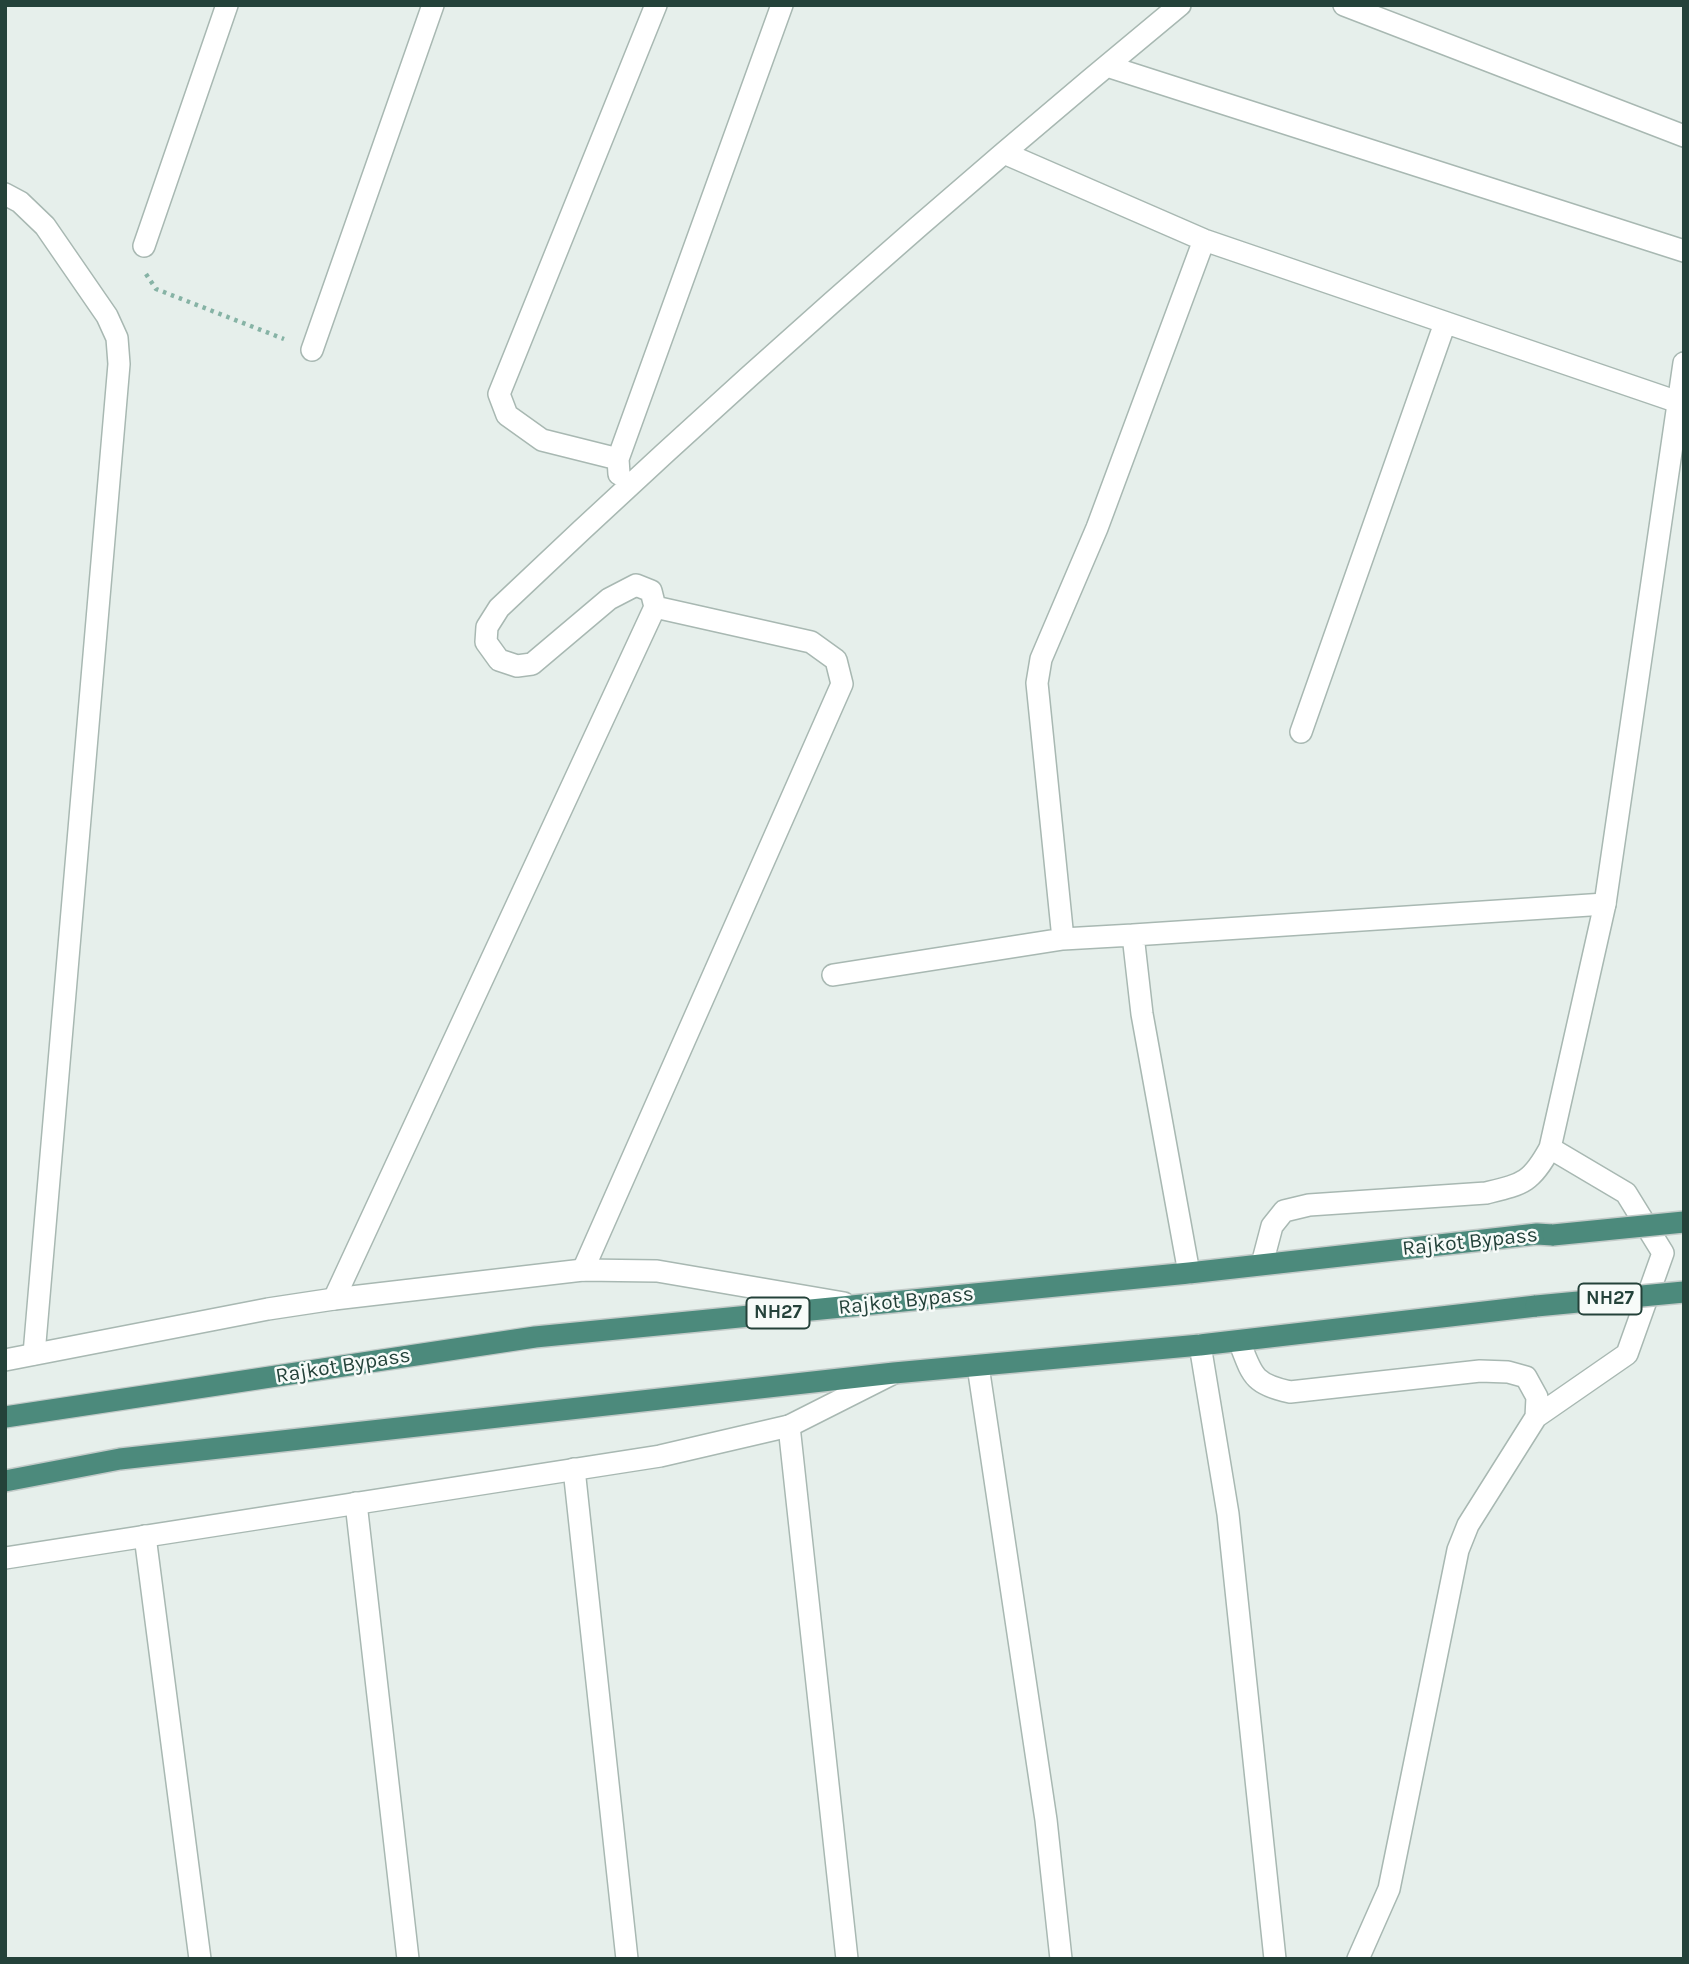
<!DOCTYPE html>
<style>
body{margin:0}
#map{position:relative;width:1689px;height:1964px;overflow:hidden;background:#e6efeb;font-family:Karla,sans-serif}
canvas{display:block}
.frame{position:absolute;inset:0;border:7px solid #24423a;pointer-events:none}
</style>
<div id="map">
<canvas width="1689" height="1964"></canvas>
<div class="frame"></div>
</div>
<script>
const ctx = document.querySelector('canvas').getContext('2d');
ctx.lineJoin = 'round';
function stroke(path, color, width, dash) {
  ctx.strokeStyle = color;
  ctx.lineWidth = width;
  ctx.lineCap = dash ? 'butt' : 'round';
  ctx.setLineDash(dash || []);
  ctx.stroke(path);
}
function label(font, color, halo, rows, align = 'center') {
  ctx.font = font + ' Karla,sans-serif';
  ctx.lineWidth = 5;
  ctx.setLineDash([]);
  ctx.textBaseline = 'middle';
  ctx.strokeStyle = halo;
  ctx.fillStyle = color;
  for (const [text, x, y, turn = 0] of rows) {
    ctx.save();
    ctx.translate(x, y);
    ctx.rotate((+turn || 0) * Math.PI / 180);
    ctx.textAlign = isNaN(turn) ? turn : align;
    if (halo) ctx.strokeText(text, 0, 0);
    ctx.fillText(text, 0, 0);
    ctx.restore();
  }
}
const minor = new Path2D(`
 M1344,5L1684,136
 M1107,66L1684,251
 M1004,153L1204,240L1678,402
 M5,194L20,202L45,226L107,316L117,338L119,364L34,1354
 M144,246L227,5
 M312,350L433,5
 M618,459L542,440L507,415L499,394L656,5
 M619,474L618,459L782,5
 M1301,732L1445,323
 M1133,935L1063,939L1037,683L1041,659L1097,528L1204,240
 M833,975L1063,939
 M583,1270L842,684L836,660L811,642L655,607
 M1189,1273L1142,1014L1133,935L1605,904
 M334,1299L655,607L651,591L636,585L609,599L532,664L517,666L499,660L486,642L487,627L499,608C719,399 946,198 1180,5
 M1200,1345L1228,1514L1275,1959
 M978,1366L1046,1820L1061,1959
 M789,1426L847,1959
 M574,1469L627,1959
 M356,1503L408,1959
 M145,1536L200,1959`);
const tertiary = new Path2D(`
 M1262,1264L1272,1226L1284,1211L1309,1205L1486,1193C1523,1184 1531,1183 1550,1148L1605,904L1684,363
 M1239,1341C1252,1374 1252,1384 1290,1392L1480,1371L1508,1372L1526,1377L1537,1397L1536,1417L1468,1525L1458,1550L1389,1889L1358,1959
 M5,1360L268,1309L334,1299L583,1270L657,1271L844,1303
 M1536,1417L1627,1354L1663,1253L1626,1193L1550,1148
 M5,1558L660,1456L789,1426L892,1374`);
const trunk = new Path2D(`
 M5,1417L535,1337L1189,1273L1537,1234L1553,1235
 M5,1481L120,1459L894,1373L1200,1345L1536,1306`);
stroke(minor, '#a8b8b2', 24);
stroke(tertiary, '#a8b8b2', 24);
stroke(trunk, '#c2cac8', 24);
stroke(new Path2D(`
 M146,274L156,289L284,339`), '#86b3a5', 4.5, [3.5, 5]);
stroke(minor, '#fff', 21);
stroke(tertiary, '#fff', 21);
stroke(trunk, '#4c8a7c', 21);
const trunkBridge = new Path2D(`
 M1553,1235L1684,1222
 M1536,1306L1684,1292`);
stroke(trunkBridge, '#c2cac8', 24, []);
stroke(trunkBridge, '#4c8a7c', 21);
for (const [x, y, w] of [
 [1610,1299,63],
 [778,1313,63]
]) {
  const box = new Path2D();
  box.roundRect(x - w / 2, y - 15.5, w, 31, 5);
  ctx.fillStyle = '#f7fbf9';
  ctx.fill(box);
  stroke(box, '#24423a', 2);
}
label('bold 19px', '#24423a', null, [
 ["NH27",1610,1299],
 ["NH27",778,1313]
]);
label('21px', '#24423a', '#f7fbf9', [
 ["Rajkot Bypass",1470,1242,-6],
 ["Rajkot Bypass",906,1301,-6],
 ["Rajkot Bypass",343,1366,-9]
]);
</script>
